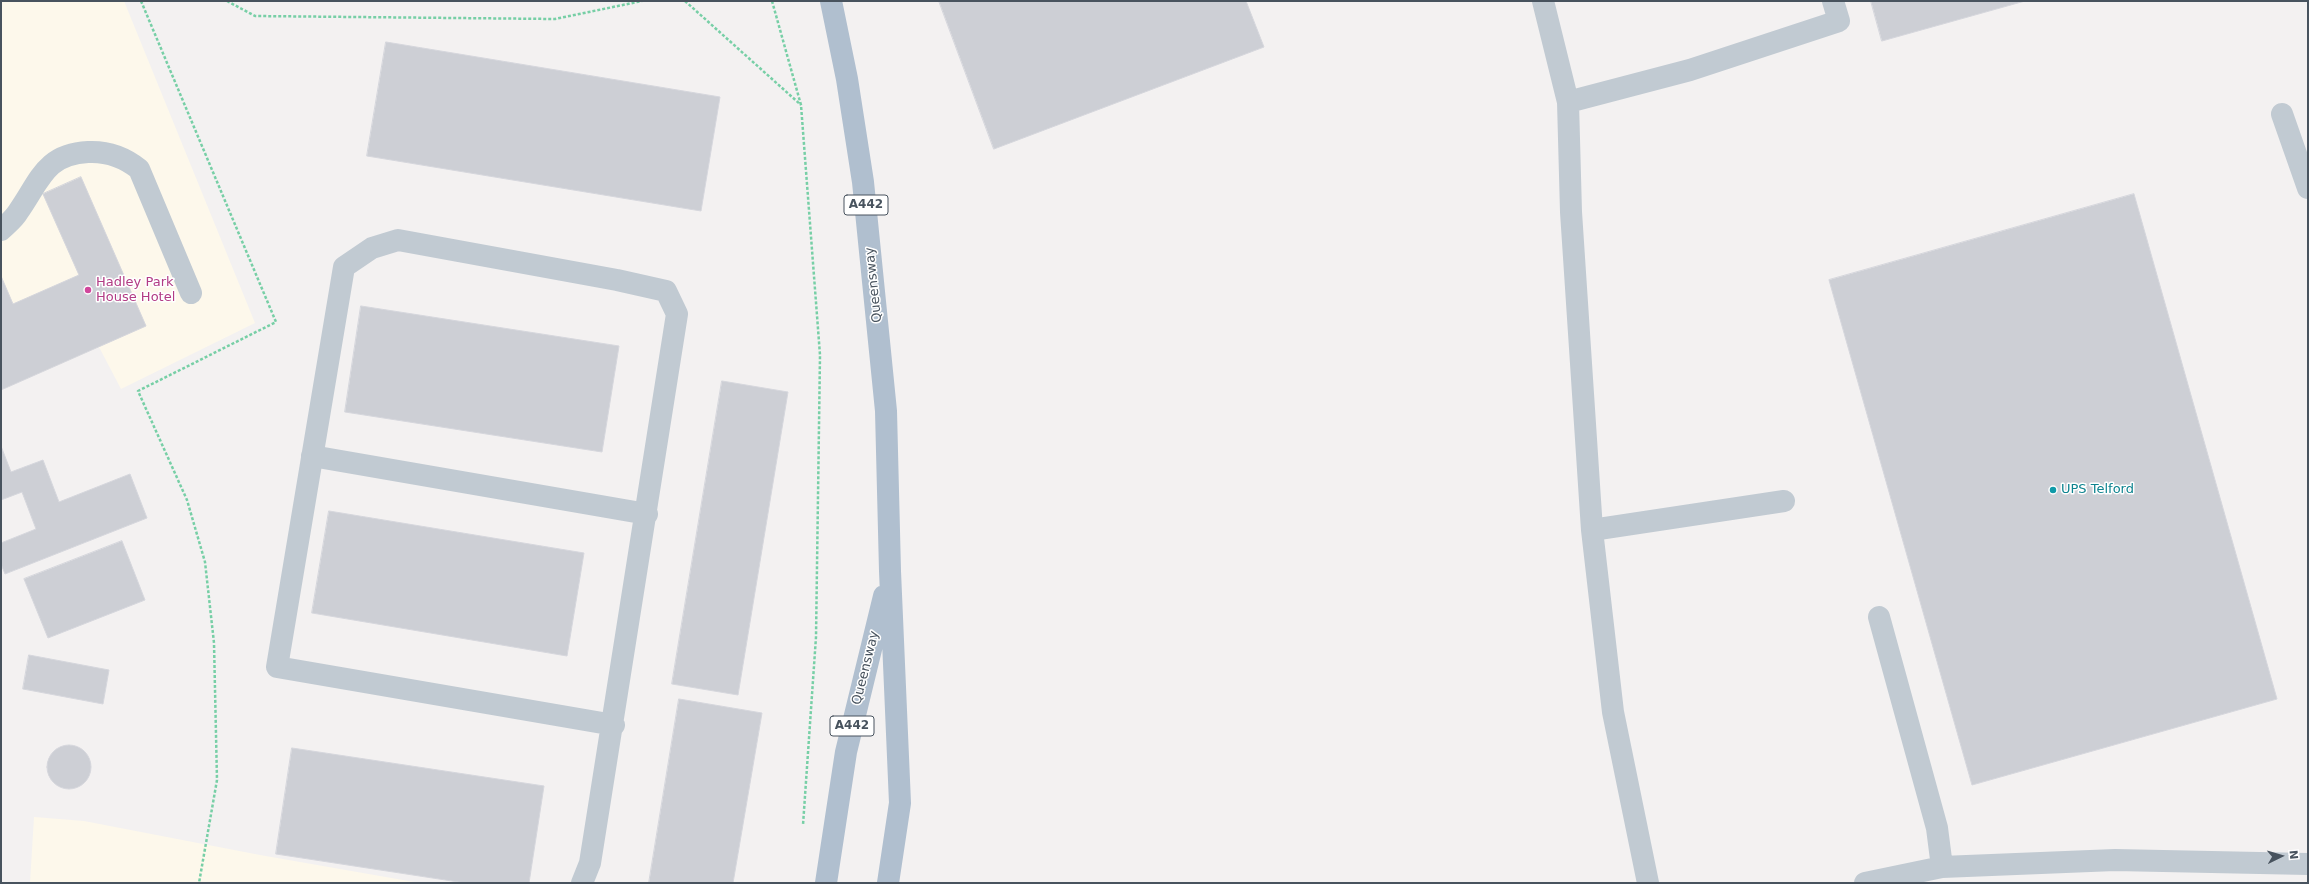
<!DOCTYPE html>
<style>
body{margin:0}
#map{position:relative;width:2309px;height:884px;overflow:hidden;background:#f3f1f1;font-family:"DejaVu Sans",sans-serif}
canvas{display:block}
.frame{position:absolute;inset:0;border:2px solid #48535e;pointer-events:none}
.north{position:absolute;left:2261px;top:836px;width:40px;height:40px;-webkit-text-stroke:3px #fff;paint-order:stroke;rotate:85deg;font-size:11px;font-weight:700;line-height:16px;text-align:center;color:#48535e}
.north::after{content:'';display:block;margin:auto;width:14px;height:18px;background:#48535e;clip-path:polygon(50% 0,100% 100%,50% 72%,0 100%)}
</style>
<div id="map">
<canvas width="2309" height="884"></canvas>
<div class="frame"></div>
<div class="north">N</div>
</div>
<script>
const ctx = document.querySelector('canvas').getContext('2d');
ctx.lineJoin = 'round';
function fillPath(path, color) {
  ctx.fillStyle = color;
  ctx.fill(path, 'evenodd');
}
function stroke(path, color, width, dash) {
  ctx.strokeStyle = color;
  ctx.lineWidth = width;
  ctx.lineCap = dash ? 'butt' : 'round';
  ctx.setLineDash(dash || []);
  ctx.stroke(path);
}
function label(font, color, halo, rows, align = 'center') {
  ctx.font = font + ' "DejaVu Sans",sans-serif';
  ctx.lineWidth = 3;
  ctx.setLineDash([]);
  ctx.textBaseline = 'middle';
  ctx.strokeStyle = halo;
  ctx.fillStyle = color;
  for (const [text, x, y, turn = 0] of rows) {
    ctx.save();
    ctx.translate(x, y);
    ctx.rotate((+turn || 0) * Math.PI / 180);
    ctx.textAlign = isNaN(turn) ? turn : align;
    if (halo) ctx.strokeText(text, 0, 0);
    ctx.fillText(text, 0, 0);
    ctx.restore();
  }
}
fillPath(new Path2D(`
 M1,1H124L255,323L121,389L99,347L1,390Z
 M34,817L84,821L260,855L420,883H30Z`), '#fdf8eb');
const building = new Path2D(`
 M939,1H1246L1264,47L994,149Z
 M1871,1H2025L1882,41Z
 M386,42L720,97L701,211L367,156Z
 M81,177L146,326L1,390V276L13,304L79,275L43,194Z
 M2134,194L2277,699L1972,785L1829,280Z
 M361,306L619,346L602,452L345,412Z
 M722,381L788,392L738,695L672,684Z
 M1,446L11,472L43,460L59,502L130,474L147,518L5,574L1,564V543L36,529L22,492L1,500Z
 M329,511L584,553L567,656L312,613Z
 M122,541L145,600L48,638L24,579Z
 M29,655L109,670L103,704L23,689Z
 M679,699L762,713L733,883H649Z
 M47 767a22 22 0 1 1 44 0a22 22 0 1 1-44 0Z
 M292,748L544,786L529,883H465L276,854Z`);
fillPath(building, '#cdcfd5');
stroke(building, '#d5d6dc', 1);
stroke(new Path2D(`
 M141,1L276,322L138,391L187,500L205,562L214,643L217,780L199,883
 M227,1L255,16L555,19L642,1
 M685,1L801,105
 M772,1L801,105L820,355L816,637L803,825`), '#77cfa6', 2.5, [3, 2]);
stroke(new Path2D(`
 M1543,1L1568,102L1571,212L1592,530L1613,712L1648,883
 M1568,102L1690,70L1839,21L1833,1
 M2282,114L2308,188
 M1,230C7,224 14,219 18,212C40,181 45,154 88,152C107,151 124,157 139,169L191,293
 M312,456L647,514
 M1592,530L1784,501
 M1879,617L1937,828L1942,867
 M582,883L590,863L677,314L666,291L617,280L398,240L372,248L344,267L277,667L614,725
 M1865,883L1942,867L2115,860L2308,864`), '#c1cad2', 22);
stroke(new Path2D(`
 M831,1L847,79L863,182L886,411L890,571L900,803L888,883
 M826,883L846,752L884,596`), '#b0bfcf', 22);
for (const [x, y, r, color] of [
 [88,290,4,"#d1479c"],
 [2053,490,4,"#0f9aa8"]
]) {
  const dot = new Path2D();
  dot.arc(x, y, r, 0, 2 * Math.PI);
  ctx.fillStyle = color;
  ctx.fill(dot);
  stroke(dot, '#fff', 1.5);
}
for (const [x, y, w] of [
 [866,205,44],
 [852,726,44]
]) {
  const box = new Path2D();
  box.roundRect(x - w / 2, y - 10, w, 20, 3);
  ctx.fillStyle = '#fff';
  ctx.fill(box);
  stroke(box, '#48535e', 1);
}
label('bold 12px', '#48535e', null, [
 ["A442",866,205],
 ["A442",852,726]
]);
label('13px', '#b23c85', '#fff', [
 ["Hadley Park",96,283],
 ["House Hotel",96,298]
], 'left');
label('13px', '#48535e', '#fff', [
 ["Queensway",874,285,-96],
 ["Queensway",866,668,-76]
]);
label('13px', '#0d838f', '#fff', [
 ["UPS Telford",2061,490]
], 'left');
</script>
